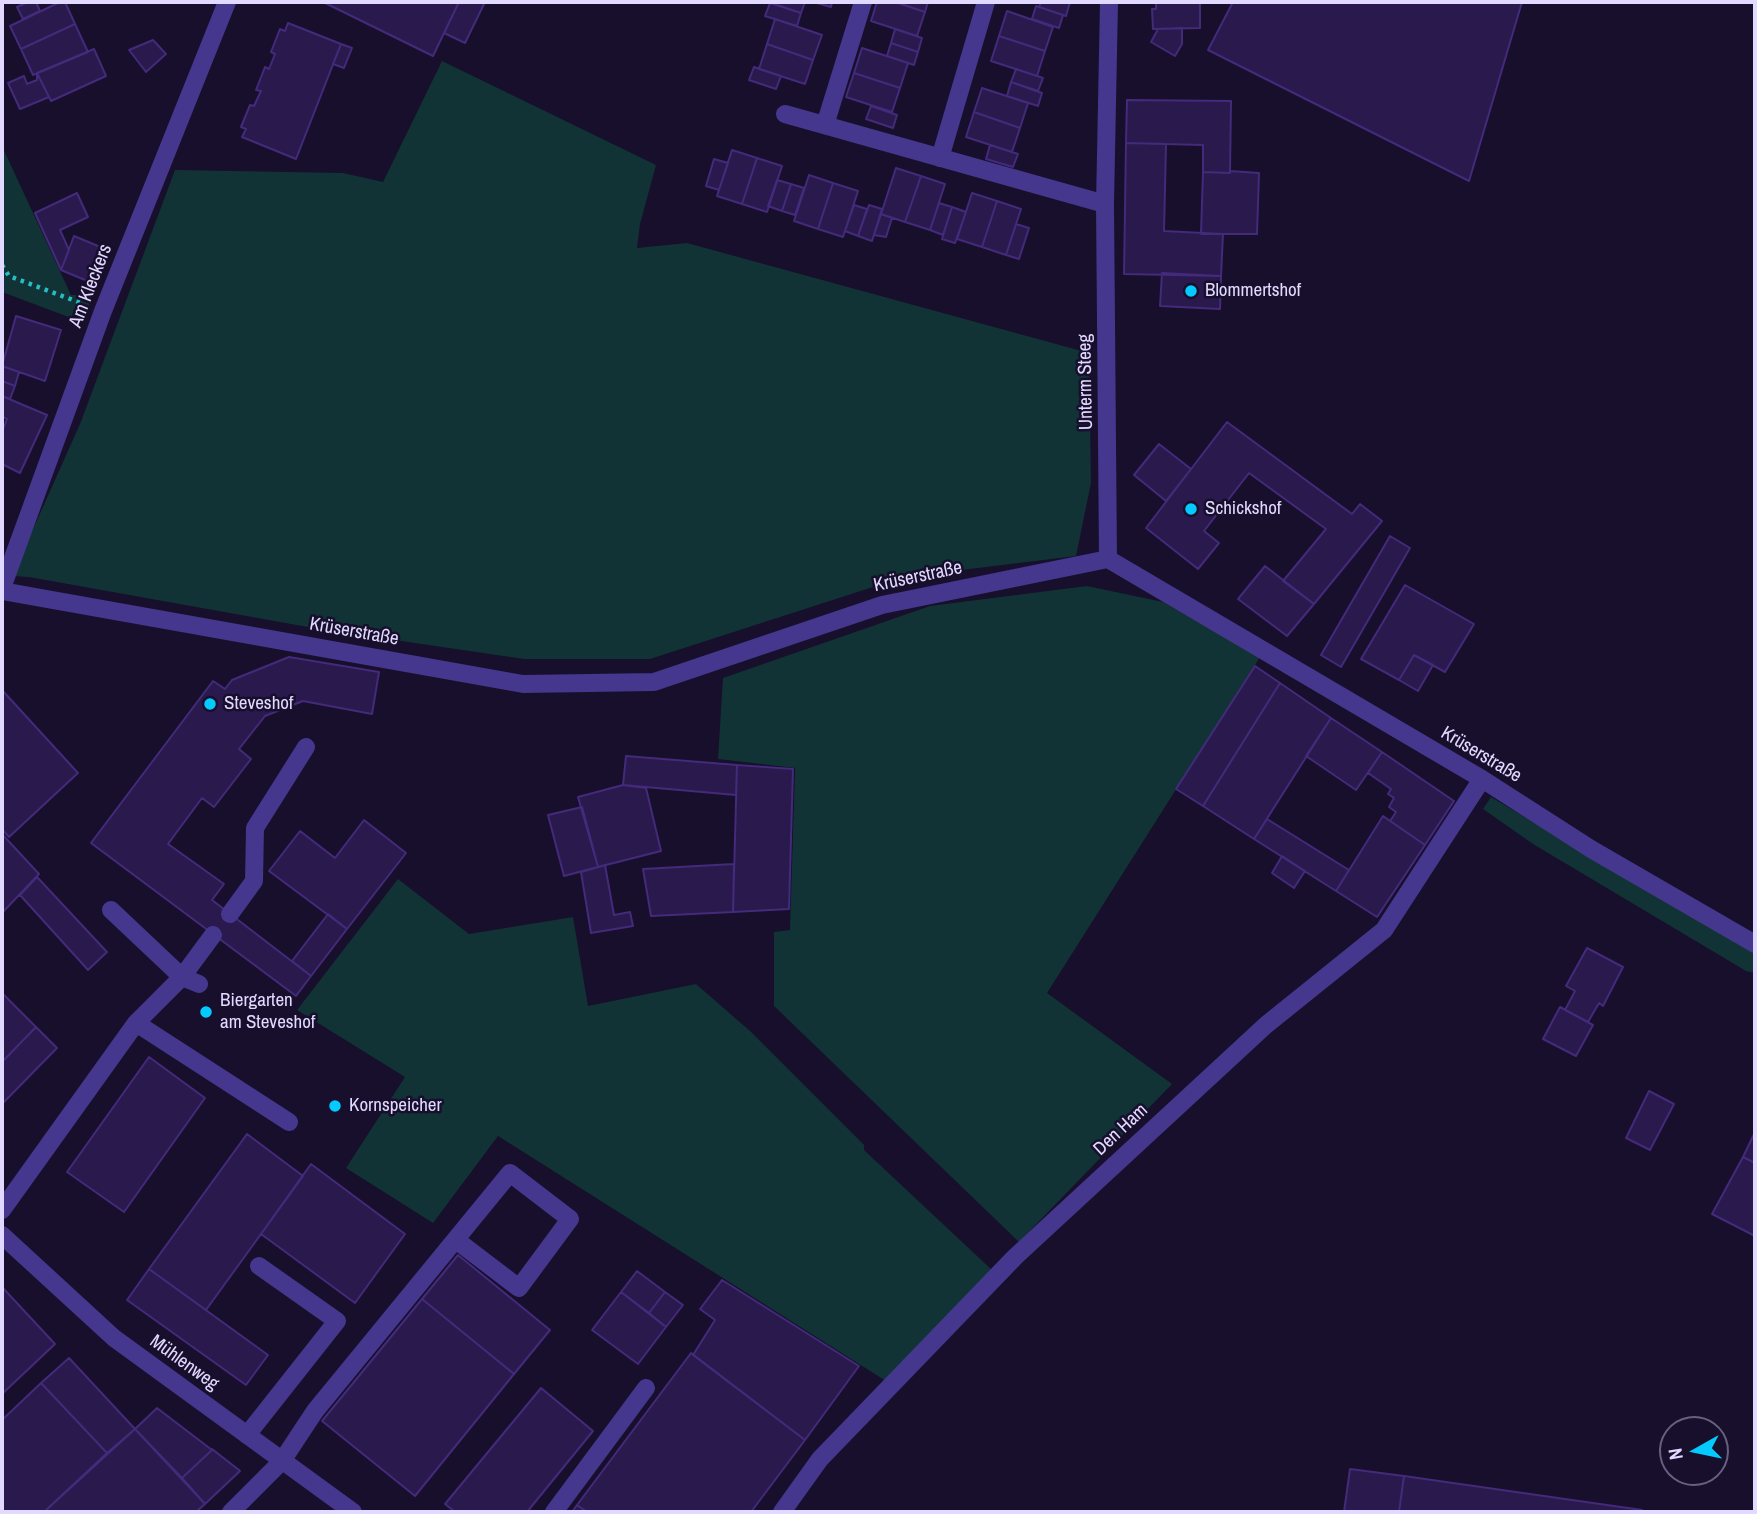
<!DOCTYPE html>
<meta charset="utf-8">
<style>
body{margin:0}
#map{position:relative;width:1757px;height:1514px;overflow:hidden;background:#170f2b;font-family:"Archivo Narrow",sans-serif}
canvas{display:block}
.frame{position:absolute;inset:0;border:4px solid #e1d9ff;pointer-events:none}
.north{position:absolute;left:1659px;top:1416px;width:70px;height:70px;box-sizing:border-box;background:#170f2b;border:2px solid #686080;border-radius:50%;rotate:261deg;font-size:19px;font-weight:700;line-height:28px;text-align:center;color:#e1d9ff}
.north::after{content:'';display:block;margin:auto;width:24px;height:32px;background:#05caff;clip-path:polygon(50% 0,100% 100%,50% 72%,0 100%)}
</style>
<div id="map">
<canvas width="1757" height="1514"></canvas>
<div class="frame"></div>
<div class="north">N</div>
</div>
<script>
const ctx = document.querySelector('canvas').getContext('2d');
ctx.lineJoin = 'round';
function fillPath(path, color) {
  ctx.fillStyle = color;
  ctx.fill(path, 'evenodd');
}
function stroke(path, color, width, dash) {
  ctx.strokeStyle = color;
  ctx.lineWidth = width;
  ctx.lineCap = dash ? 'butt' : 'round';
  ctx.setLineDash(dash || []);
  ctx.stroke(path);
}
function label(font, color, halo, rows, align = 'center') {
  ctx.font = font + ' "Archivo Narrow",sans-serif';
  ctx.lineWidth = 5;
  ctx.setLineDash([]);
  ctx.textBaseline = 'middle';
  ctx.strokeStyle = halo;
  ctx.fillStyle = color;
  for (const [text, x, y, turn = 0] of rows) {
    ctx.save();
    ctx.translate(x, y);
    ctx.rotate((+turn || 0) * Math.PI / 180);
    ctx.textAlign = isNaN(turn) ? turn : align;
    if (halo) ctx.strokeText(text, 0, 0);
    ctx.fillText(text, 0, 0);
    ctx.restore();
  }
}
fillPath(new Path2D(`
 M442,61L656,165L640,224L637,248L687,243L1089,353L1091,483L1076,556L904,577L650,659H524L319,629L29,577L12,576L80,424L175,170L343,173L383,182Z
 M2,146L71,295H93L82,322L2,292Z
 M1087,586L1163,602L1260,657L1047,993L1172,1084L1019,1242L774,1006V932L790,930L795,768L718,759L723,678L930,606Z
 M1491,797L1755,954V973L1746,971L1533,844L1483,809Z
 M398,879L469,934L573,917L588,1006L696,984L750,1031L864,1145V1150L992,1270L886,1381L498,1136L433,1223L346,1168L405,1077L297,1010Z`), '#113335');
const building = new Path2D(`
 M28,2H36L40,11L23,19L17,7Z
 M60,2H65L75,24L21,49L10,26Z
 M323,2H459L433,56Z
 M459,2H485L465,43L444,33Z
 M775,2H805L801,13L774,4Z
 M813,2H832L831,7Z
 M877,2H895L925,12L917,36L871,21Z
 M895,2H928L925,12Z
 M1041,2H1070L1066,16L1039,7Z
 M1156,2H1200V28L1153,29L1152,9H1156Z
 M1233,2H1522L1469,181L1208,50Z
 M770,3L801,13L797,26L765,16Z
 M1036,6L1063,15L1059,28L1032,19Z
 M1007,11L1053,27L1045,51L999,36Z
 M775,19L822,35L813,60L767,44Z
 M288,23L341,44L296,159L242,137L246,129L241,127L250,105L254,106L261,91L256,90L265,67L269,69L275,54L271,52L280,29L285,31Z
 M75,24L88,52L33,75L21,49Z
 M1182,28V44L1175,56L1151,42L1158,29Z
 M895,29L922,38L918,52L891,43Z
 M999,36L1045,51L1037,76L991,61Z
 M153,40L166,54L146,72L129,50Z
 M891,43L918,52L914,65L887,56Z
 M341,44L352,48L344,68L333,64Z
 M767,44L813,60L805,84L759,69Z
 M862,48L908,63L900,88L854,73Z
 M94,49L106,76L51,101L37,73Z
 M754,67L781,76L776,89L749,80Z
 M1016,69L1043,78L1038,91L1011,82Z
 M37,73L49,97L20,109L8,83L24,76L27,84L37,80Z
 M854,73L900,88L892,112L846,97Z
 M1011,82L1042,93L1038,106L1007,96Z
 M982,88L1028,103L1020,128L974,112Z
 M1127,100L1231,101L1230,173L1203,172V145L1126,143Z
 M871,106L897,115L893,128L866,119Z
 M974,112L1020,128L1012,152L966,137Z
 M1126,143L1166,144L1164,231L1223,234L1221,276L1124,274Z
 M990,145L1018,154L1013,167L986,159Z
 M732,150L757,158L742,204L717,196Z
 M757,158L782,166L767,212L742,204Z
 M714,159L728,163L719,190L706,186Z
 M896,168L921,176L905,222L881,214Z
 M1230,171L1259,173L1257,234H1201L1203,172L1230,173Z
 M809,175L833,183L818,229L794,221Z
 M921,176L945,184L930,230L905,222Z
 M777,180L791,184L782,211L768,206Z
 M833,183L858,191L843,237L818,229Z
 M791,184L804,188L795,215L782,211Z
 M77,193L88,217L60,230L69,250L61,270L35,213Z
 M972,193L997,201L982,247L957,239Z
 M997,201L1021,209L1006,255L982,247Z
 M939,203L952,207L943,235L930,230Z
 M854,205L867,209L858,236L845,231Z
 M869,205L882,209L872,241L858,236Z
 M952,207L966,212L955,243L942,239Z
 M881,214L892,218L886,237L874,235Z
 M1016,224L1029,228L1019,259L1006,255Z
 M74,236L110,251L97,285L61,270Z
 M1162,273L1221,276L1220,309L1160,306Z
 M16,316L61,330L45,381L2,366Z
 M2,366L19,372L15,386L2,381Z
 M2,381L15,386L10,399L2,396Z
 M2,396L47,415L20,473L2,464V432L7,419L2,416Z
 M1227,422L1352,514L1360,504L1382,521L1314,604L1283,581L1326,529L1249,473L1204,531L1219,543L1198,569L1146,528Z
 M1159,444L1191,469L1166,501L1134,475Z
 M1390,536L1410,548L1341,667L1321,655Z
 M1265,566L1314,604L1287,636L1238,599Z
 M1405,585L1474,624L1445,672L1414,655L1399,680L1361,659Z
 M1414,655L1433,665L1418,691L1399,680Z
 M289,657L379,672L372,714L303,701L265,716L239,749L251,759L214,807L202,798L168,844L224,884L212,900L311,976L296,996L91,843L213,681L225,689L232,680Z
 M1255,666L1280,683L1203,806L1176,789Z
 M1280,683L1331,718L1254,839L1203,806Z
 M2,690L78,773L9,837L2,829Z
 M1331,718L1382,752L1356,790L1306,756Z
 M1382,752L1454,801L1425,845L1390,821L1396,812L1389,807L1394,798L1388,794L1391,789L1368,773Z
 M626,756L737,765L736,795L623,785Z
 M737,765L793,769L789,909L733,912Z
 M623,785L646,788L661,851L598,867L578,797Z
 M582,807L598,867L564,876L548,815Z
 M1383,816L1425,845L1377,917L1336,891Z
 M1267,819L1349,870L1336,891L1254,839Z
 M364,820L406,853L347,929L269,871L300,831L335,858Z
 M2,834L39,874L2,913Z
 M1282,856L1305,871L1294,888L1272,873Z
 M734,864L733,912L651,916L643,869Z
 M605,865L614,915L630,912L633,926L591,933L581,872Z
 M37,877L107,952L88,970L20,895Z
 M328,914L347,929L311,976L292,961Z
 M1587,948L1623,967L1603,1006L1599,1003L1588,1022L1565,1010L1575,991L1566,986Z
 M2,993L36,1027L2,1062Z
 M1560,1007L1593,1025L1576,1056L1543,1039Z
 M36,1027L57,1048L2,1104V1062Z
 M149,1057L205,1098L124,1212L67,1172Z
 M1649,1091L1674,1104L1650,1150L1626,1138Z
 M1755,1132V1163L1743,1157Z
 M247,1134L303,1176L206,1310L149,1269Z
 M1743,1157L1755,1163V1236L1712,1214Z
 M311,1164L405,1234L355,1303L261,1234Z
 M458,1255L550,1330L514,1374L422,1299Z
 M149,1269L268,1355L246,1385L127,1300Z
 M637,1271L665,1292L649,1313L621,1292Z
 M722,1280L859,1366L805,1440L693,1355L715,1320L700,1309Z
 M2,1287L55,1344L2,1394Z
 M621,1292L666,1327L638,1364L592,1330Z
 M665,1292L683,1305L666,1327L649,1313Z
 M422,1299L514,1374L415,1496L322,1421Z
 M691,1353L805,1440L751,1512H587L577,1505Z
 M69,1358L135,1429L107,1453L41,1383Z
 M41,1383L107,1453L44,1512H2V1420Z
 M541,1388L593,1431L527,1512H455L445,1504Z
 M157,1408L212,1450L182,1478L135,1429Z
 M135,1429L205,1504L196,1512H44Z
 M212,1450V1449L239,1470L240,1471L205,1504L182,1478Z
 M1350,1469L1404,1476L1399,1512H1344Z
 M1404,1476L1642,1510L1641,1512H1399Z
 M577,1505L587,1512H572Z`);
fillPath(building, '#2a194d');
stroke(building, '#432a7b', 2);
stroke(new Path2D(`
 M2,265L9,276L81,303`), '#27bdc4', 4.5, [3.5, 5]);
stroke(new Path2D(`
 M230,914L254,881L255,828L306,747
 M199,984L182,977L213,935
 M136,1023L289,1122
 M2,1210L136,1023L182,977L111,910
 M247,1435L337,1321L259,1266
 M231,1512L282,1461L315,1411L510,1173L570,1219L519,1288L456,1240
 M554,1512L646,1388`), '#44378d', 18);
stroke(new Path2D(`
 M785,114L1105,204
 M825,125L863,2
 M940,158L986,2
 M1108,559L1105,204L1109,2
 M2,588L103,311L227,2
 M2,591L523,684L654,682L882,605L1108,559L1482,779L1591,849L1755,944
 M2,1235L114,1338L353,1512
 M782,1512L820,1459L1015,1257L1266,1025L1384,930L1482,779`), '#44378d', 18);
for (const [x, y, r, color] of [
 [1191,291,7,"#05caff"],
 [1191,509,7,"#05caff"],
 [210,704,7,"#05caff"],
 [206,1012,7,"#05caff"],
 [335,1106,7,"#05caff"]
]) {
  const dot = new Path2D();
  dot.arc(x, y, r, 0, 2 * Math.PI);
  ctx.fillStyle = color;
  ctx.fill(dot);
  stroke(dot, '#170f2b', 2.5);
}
label('19px', '#e1d9ff', '#170f2b', [
 ["Am Kleckers",91,286,-69],
 ["Unterm Steeg",1086,382,-91],
 ["Krüserstraße",918,577,-12],
 ["Krüserstraße",354,632,10],
 ["Krüserstraße",1481,755,31],
 ["Den Ham",1121,1130,-43],
 ["Mühlenweg",184,1363,36]
]);
label('19px', '#e1d9ff', '#170f2b', [
 ["Blommertshof",1205,291],
 ["Schickshof",1205,509],
 ["Steveshof",224,704],
 ["Biergarten",220,1001],
 ["am Steveshof",220,1023],
 ["Kornspeicher",349,1106]
], 'left');
</script>
